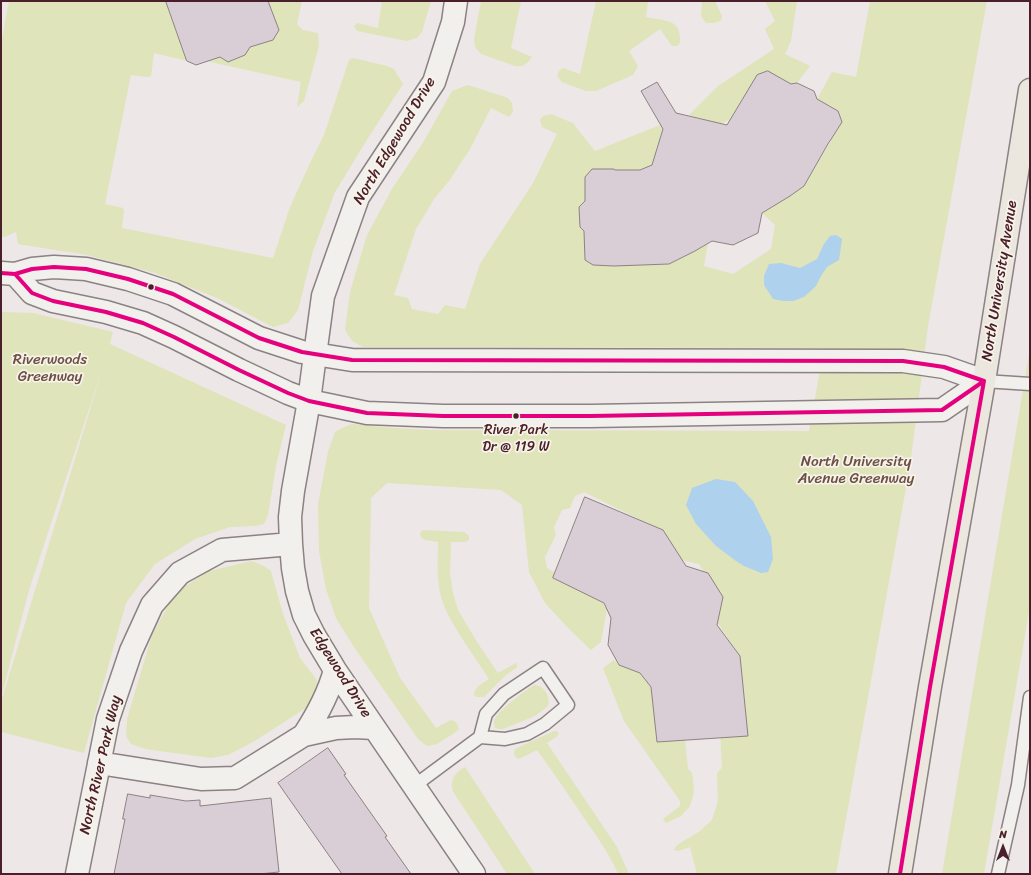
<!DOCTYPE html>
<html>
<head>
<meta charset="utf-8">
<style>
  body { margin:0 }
  #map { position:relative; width:1031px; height:875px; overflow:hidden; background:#ede7e7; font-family:Sriracha,sans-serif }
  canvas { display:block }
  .frame { position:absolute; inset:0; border:2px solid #4a1f2b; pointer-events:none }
  .north { position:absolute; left:983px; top:827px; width:40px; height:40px; -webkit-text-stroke:3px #f7f3e8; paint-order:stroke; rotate:0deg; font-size:11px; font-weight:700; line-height:16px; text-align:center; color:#4a1f2b }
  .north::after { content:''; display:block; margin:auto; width:14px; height:18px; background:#4a1f2b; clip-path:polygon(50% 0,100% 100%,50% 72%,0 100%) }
</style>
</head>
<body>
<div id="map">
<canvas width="1031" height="875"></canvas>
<div class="frame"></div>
<div class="north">N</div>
</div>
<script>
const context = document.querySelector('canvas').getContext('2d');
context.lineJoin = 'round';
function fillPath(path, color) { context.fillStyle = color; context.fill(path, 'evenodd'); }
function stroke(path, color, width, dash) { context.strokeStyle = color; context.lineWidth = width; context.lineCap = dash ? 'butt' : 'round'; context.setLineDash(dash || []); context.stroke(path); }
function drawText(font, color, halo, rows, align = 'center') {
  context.font = font + ' Sriracha,sans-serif'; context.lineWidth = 3.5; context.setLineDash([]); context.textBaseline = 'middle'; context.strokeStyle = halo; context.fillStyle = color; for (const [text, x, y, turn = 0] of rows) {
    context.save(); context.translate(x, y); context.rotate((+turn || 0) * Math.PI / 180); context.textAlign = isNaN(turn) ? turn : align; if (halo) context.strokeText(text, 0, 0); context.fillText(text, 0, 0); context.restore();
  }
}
const green = new Path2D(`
  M9,1H166L187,61L154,53L151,76L147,77L131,75L105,204L123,208L124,211L122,228L273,258L290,207L312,159L324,135L349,60L353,58L387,66L394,69L403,84L368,138L335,192L313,251L298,310L288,323L273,327L217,298L155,273L87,255L18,244L16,232L4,237L1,236V44Z
  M268,1H302L297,24L303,30L318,33L319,46L304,101L297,107L301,82L206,61L220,57L228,62L245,55L250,47L273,40L279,30Z
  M382,1H431L422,32L417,38L407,41L357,31L354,26L357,23L378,28Z
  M481,1H521L511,48L532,57L528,62L523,66H515L481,54L475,47L474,39Z
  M596,1H648L646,17C664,21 682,18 680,43L677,46H672L660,29L629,51L638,66L633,75L596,91H586L562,82L557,76L559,71L563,68L580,74Z
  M702,1H715L722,16L721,21L713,23H706L701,16Z
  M765,1H797L791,41L785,54L810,66L797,83L791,84L749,102L739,105L731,119L712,128L709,121L689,115L718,86L774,49L765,29L775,21Z
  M870,1H987L928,326L910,466L836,874H697L690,847L678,851L674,850L677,845L700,831L712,820L718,801L717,773L722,768L720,731L741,722L738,653L711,613L715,590L699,564L676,559L659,534L651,525L584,492L575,496L570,508L562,510L554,527L556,535L545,557L547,568L602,602L607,609L601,642L591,650L571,631L545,603L529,572L522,505L501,490L387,483L371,498L369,608L400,678L436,728L451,720L456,722L459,729L456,732L437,744L427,746L418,739L354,647L336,618L326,589L319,551L318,504L328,452L335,432L342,428L352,424L393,428L431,430L809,431L824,348L363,347L352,341L345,330L350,292L367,235L392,189L424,141L452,91L468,85L508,98L512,103L513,112L509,117L491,108L470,149L449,181L434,199L416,229L394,295L408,298L412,309L438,314L445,305L465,309L480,264L533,183L557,134L542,127L540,120L543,116L551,114L573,123L582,135L595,151L660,125L663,129L656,151L662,161L640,170L619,176L614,169H592L585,177V201L579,207L580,227L584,231L585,260L593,265L614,266L620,259L627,265L669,264L682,258L684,249L692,253L708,243L704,266L733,274L771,249L775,225L762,213L779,203L780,194L790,196L804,186L842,122L838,111L817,99L832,72L856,77Z
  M1,312L33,313L113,332L110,344L286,425L276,466L268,515L264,524L256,526L230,527L195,539L155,564L126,603L84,753L1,732V702L102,370L29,590L1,698Z
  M1030,348V606L984,874H942Z
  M423,530L464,532L469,536V540L465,542H451L450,574L453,593L458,610L477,642L498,673L516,663L517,664V667L505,676L484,697H476L474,695C474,687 483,683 489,679C474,655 451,626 442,600C436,582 438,560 438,542L425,540L421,537L420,533Z
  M252,561L264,566L271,571L283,614L300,658L317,680L316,691L313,699L306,708L253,742L228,755L211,758L145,749L131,744L126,736L127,719L152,635L175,593L209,571Z
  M614,660L619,665L640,673L651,687L657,742L685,740L688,769L692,773L693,778L694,792L690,806L681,816L666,823L663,819L680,806V801L624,721L603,668Z
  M534,685C544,685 551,697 548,706L535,716L503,729H499L495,728C494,725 494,724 494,721C496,712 526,690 534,685Z
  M554,731H557L559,734L556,737L547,743L617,847L629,874H618C610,855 598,838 586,821C570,797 554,773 537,750L519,759C514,757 513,754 515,749Z
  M465,767L535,874H507L454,793C453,791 451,786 452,783C452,776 459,770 465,767Z`);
const water = new Path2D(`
  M836,235L842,239L839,260L827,267L821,276L816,286L804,297L793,301H783L773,299L764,285V276L769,264L781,263L800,268L817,259L824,244L830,236Z
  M716,479L735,482L753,501L771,537L773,559L768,572L761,573L744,566L736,561L716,546L696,524L686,505L692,488Z`);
const building = new Path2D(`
  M166,1H268L279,30L273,40L250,47L245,55L228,62L220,57L196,65L187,61Z
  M768,71L791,84L797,83L814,91L817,99L838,111L842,122L830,141L829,142L804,186L790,196L762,213L758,233L733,245L712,241L695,251L669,264L614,266L593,265L585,260L584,231L580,227L579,207L585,201V177L592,169H614L615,170H640L652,165L663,129L641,91L657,82L676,113L727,125L757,75Z
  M585,497L663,530L686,566L708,573L723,597L717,625L740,656L748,736L657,742L651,687L640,673L619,665L608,645L611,618L604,603L553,578Z
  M328,748L346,774L344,775L387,836L385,837L411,874H342L278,783Z
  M128,794L150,798V795L186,801L200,800V806L271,798L279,872L259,874H114L125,819H123Z`);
const lane = new Path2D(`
  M984,381L1030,384
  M414,786L480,737L486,714L504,694L543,668L568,705L545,724L527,734L505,739L480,737
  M998,874L1018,785L1030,697`);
const street = new Path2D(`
  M456,1L453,22L434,82L358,197L323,296L315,355L309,401L293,491L290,517L291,544L293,568L297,591L304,615L314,635L335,670L474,874
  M304,735C317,715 329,693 335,670
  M99,763L201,779L235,778L304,735L336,728L355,727L374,728
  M77,874L108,719L131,651L152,605L180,573L222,550L291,544`);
const secondary = new Path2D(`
  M2,273L15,274L32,269L54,267L86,269L128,279L173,294L259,338L302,352L352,360L903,361L944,367L984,381
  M15,274L32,293L53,301L106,312L143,323L174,337L239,370L288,393L309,401L324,404L367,413L443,416H590L942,410L984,381`);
const highway = new Path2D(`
  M900,874L930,687L984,381L1030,90`);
const bus1 = new Path2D(`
  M1,273L15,274L32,293L53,301L106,312L143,323L174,337L239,370L288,393L309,401L367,413L443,416H590L942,410L984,381
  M1,273L15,274L32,269L54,267L86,269L128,279L173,294L259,338L302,352L352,360L903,361L944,367L984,381
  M900,874L930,687L984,381`);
const markers = [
  [151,287,3.5,"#4a1f2b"],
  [516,416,3.5,"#4a1f2b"]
];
const busNames = [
  ["River Park",516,430],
  ["Dr @ 119 W",516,447]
];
const streetNames = [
  ["North Edgewood Drive",395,141,-59],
  ["North University Avenue",1000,281,-81],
  ["Edgewood Drive",340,673,58],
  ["North River Park Way",101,765,-77]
];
const parkNames = [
  ["Riverwoods",50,360],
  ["Greenway",50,377],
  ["North University",856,462],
  ["Avenue Greenway",856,479]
];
fillPath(green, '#dfe4ba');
fillPath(water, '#aed1ee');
fillPath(building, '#d9ced5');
stroke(building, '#8c8183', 1);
stroke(lane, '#8c8183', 15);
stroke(street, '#8c8183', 25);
stroke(secondary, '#8c8183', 25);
stroke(highway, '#8c8183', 25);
stroke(lane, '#f1f0ec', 12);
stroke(street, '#f1f0ec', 22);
stroke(secondary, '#f1f0ec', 22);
stroke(highway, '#ebe6de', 22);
stroke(bus1, '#e5007d', 4);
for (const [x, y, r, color] of markers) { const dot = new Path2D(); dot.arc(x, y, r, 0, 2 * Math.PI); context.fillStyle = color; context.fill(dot); stroke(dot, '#f7f3e8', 1.5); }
drawText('14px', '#4a1f2b', '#f7f3e8', busNames);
drawText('15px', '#4a1f2b', '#f7f3e8', streetNames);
drawText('15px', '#6c5046', '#f7f3e8', parkNames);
</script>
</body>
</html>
